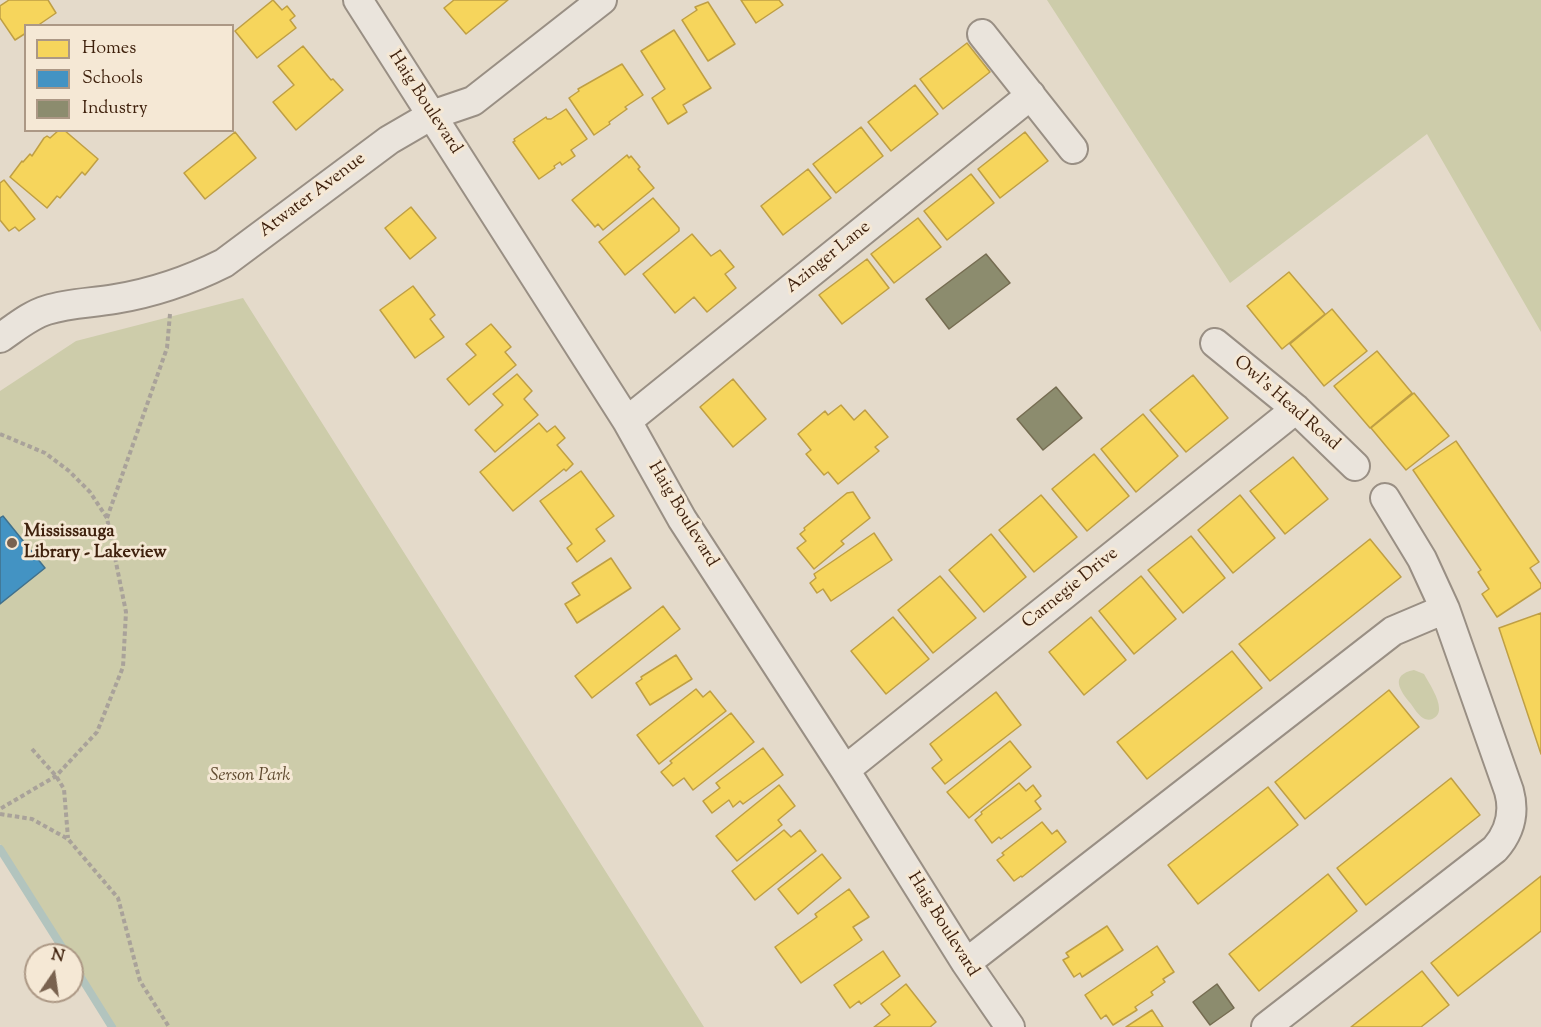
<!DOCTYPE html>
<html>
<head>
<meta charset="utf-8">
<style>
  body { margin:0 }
  #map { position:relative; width:1541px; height:1027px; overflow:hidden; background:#e4daca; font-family:"Sorts Mill Goudy",serif }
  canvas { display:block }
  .legend { position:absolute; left:24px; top:24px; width:210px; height:108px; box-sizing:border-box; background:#f5e8d5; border:2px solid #ac9885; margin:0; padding:8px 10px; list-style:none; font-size:18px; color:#3f210d }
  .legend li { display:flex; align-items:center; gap:12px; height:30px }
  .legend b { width:30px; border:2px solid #ac9885 }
  .north { position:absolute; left:24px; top:943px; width:60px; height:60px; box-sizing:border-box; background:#f5e8d5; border:2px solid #ac9885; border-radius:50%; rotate:13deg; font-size:16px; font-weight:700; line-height:24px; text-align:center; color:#3f210d }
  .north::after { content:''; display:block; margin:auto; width:21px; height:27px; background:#79624f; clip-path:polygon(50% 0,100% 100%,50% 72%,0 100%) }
</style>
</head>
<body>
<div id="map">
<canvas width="1541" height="1027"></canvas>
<ul class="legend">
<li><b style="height:16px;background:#f6d55c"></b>Homes</li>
<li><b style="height:16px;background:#4393c3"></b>Schools</li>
<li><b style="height:16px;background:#8c8c6e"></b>Industry</li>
</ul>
<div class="north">N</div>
</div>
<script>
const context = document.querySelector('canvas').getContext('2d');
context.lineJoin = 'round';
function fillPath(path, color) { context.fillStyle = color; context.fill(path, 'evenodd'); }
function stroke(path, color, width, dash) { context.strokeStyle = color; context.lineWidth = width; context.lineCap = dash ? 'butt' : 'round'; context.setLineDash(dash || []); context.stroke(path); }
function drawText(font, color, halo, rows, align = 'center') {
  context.font = font + ' "Sorts Mill Goudy",serif'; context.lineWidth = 6; context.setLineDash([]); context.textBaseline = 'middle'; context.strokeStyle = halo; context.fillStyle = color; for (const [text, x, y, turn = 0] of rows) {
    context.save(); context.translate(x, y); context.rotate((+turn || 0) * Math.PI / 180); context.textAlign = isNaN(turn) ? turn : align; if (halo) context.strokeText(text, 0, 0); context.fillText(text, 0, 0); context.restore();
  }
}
const green = new Path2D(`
  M1047,0H1541V332L1427,134L1230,283Z
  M243,298L704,1027H109L72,964V955H66L0,844V391L76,341Z
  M1414,670L1424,674C1429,683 1439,698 1439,708C1440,716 1431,723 1423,718C1418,715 1414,708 1411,704C1400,691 1389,675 1414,670Z`);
const homes = new Path2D(`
  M9,0H48L56,13L37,26H26V33L15,40L0,18V6Z
  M273,0L282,10L287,6L295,16L290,20L296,28L257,58L235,31Z
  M454,0H508L466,34L444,8Z
  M741,0H779L783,5L756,23Z
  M708,2L735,44L708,61L682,20L697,10L695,7Z
  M674,30L711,88L683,105L687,112L668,124L652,98L665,89L641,51Z
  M967,43L990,72L943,109L920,79Z
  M303,46L331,80L333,79L343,90L296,130L273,102L294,85L278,66Z
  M622,64L643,95L625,107L627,109L609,122L610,124L594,135L569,98L579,91L578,89Z
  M915,85L938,114L891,151L868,122Z
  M566,109L587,139L571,150L575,156L562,165L560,162L554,166L555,168L539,179L513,142L515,141L514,139L546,117L547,119H551Z
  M861,127L883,156L836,193L813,164Z
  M59,130H64L98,159L85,175L82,172L60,198L57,196L47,208L10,177L22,161L23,162L30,154L32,156L44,138L47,136L50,138Z
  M235,132L256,158L205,199L184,173Z
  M1025,132L1048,161L1000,198L978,169Z
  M627,155L629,158L631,156L640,167L638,169L654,188L603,230L598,224L595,227L572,200Z
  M808,169L831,198L783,235L761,206Z
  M971,174L994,203L947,240L924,211Z
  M4,180L35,219L19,231L15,227L9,231L0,220V183Z
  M653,198L679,228V231L625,275L599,242Z
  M411,207L436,238L410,259L385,228Z
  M918,218L941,247L894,283L871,254Z
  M692,234L711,256L720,250L734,267L725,274L736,288L707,312L694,297L675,313L643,274Z
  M867,259L889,288L842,324L819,295Z
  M1289,272L1325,314L1282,349L1247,306Z
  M413,286L435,315L430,319L444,337L415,358L380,310Z
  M1332,309L1367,351L1324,386L1290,344Z
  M491,324L511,347L505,352L516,365L469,405L447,379L476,355L466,344Z
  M1377,351L1412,393L1370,428L1334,386Z
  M517,374L532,391L524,399L538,415L495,452L475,430L503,405L493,394Z
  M1193,375L1228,418L1186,452L1150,410Z
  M733,379L766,419L733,447L700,407Z
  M1414,393L1449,436L1406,470L1371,428Z
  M841,405L854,420L865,410L888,437L875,447L879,451L838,484L828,472L824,475L806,454L811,450L798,434L825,411L828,415Z
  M1143,414L1178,456L1136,492L1101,449Z
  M539,423L547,432L555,426L565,438L557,445L573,464L566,471L564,469L513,511L480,472Z
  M1456,441L1539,562L1530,568L1541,584V588L1497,617L1482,594L1489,589L1478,572L1481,570L1413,470Z
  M1094,454L1129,496L1087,531L1052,489Z
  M1293,457L1328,499L1285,534L1250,491Z
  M581,471L614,516L596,529L605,541L577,562L567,548L572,544L540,501Z
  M853,492L870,518L841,541L844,544L814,569L797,548L806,541L800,534L805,530L804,528L847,493Z
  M1041,495L1077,537L1034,572L999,530Z
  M1240,495L1275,538L1233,573L1198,530Z
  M874,533L892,560L831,601L823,589L817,593L810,583L816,578L814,574Z
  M991,534L1026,577L984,612L949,570Z
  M1191,536L1225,578L1183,613L1148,570Z
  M1370,539L1401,577L1270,681L1239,644Z
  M611,558L631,588L577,623L565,604L580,595L572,583Z
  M940,576L976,618L933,653L898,610Z
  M1141,576L1176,619L1134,654L1099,611Z
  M663,606L680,629L592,698L575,676Z
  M1541,613V754L1499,628Z
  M893,617L929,659L886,694L851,651Z
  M1091,617L1126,660L1084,695L1049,652Z
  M1232,651L1262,688L1147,779L1117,742Z
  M676,655L692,679L650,705L636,683L642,679L641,677Z
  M696,689L703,697L710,691L726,711L659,764L637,735Z
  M1389,690L1419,727L1305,819L1275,782Z
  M996,692L1021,725L945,784L932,768L942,760L930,744Z
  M731,713L754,742L693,790L684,778L673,786L661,772L672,763L670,761Z
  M1010,741L1031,767L969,818L947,792Z
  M763,748L783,775L743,804L740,801L733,807L729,800L712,813L703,801L720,788L716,783Z
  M1451,778L1480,815L1366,905L1337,868Z
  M1019,783L1026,791L1033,785L1041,796L1035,801L1041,809L1001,839L999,837L992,843L975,820L982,814L981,812Z
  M779,785L795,806L778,820L782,825L737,861L716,836Z
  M1268,787L1298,825L1198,904L1168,865Z
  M1042,822L1052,834L1057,830L1066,842L1022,877L1021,876L1014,881L997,860L1004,855L1002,853Z
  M784,830L791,837L800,830L816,851L755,900L732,871Z
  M822,854L841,878L798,914L778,889Z
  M1328,874L1357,911L1259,991L1229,954Z
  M1541,876V931L1458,996L1431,963Z
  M849,889L869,917L853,927L862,940L801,983L775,947L817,917L815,914Z
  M1107,926L1123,950L1082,977L1080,973L1074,977L1063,960L1069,957L1066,953Z
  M1157,946L1174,972L1163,979L1165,982L1151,992L1153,995L1135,1007L1137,1010L1113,1025L1106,1015L1101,1019L1085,995Z
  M883,951L900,976L861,1004L859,1001L850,1008L834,985Z
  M1422,971L1449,1005L1421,1027H1351Z
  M906,984L936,1022L930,1027H874L890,1015L881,1004Z
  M1152,1010L1163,1027H1126Z`);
const schools = new Path2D(`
  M3,516L45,568L0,604V518Z`);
const industry = new Path2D(`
  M986,254L1010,283L949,329L926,299Z
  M1056,387L1082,418L1043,450L1017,419Z
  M1217,984L1234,1008L1210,1025L1193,1002Z`);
const stream = new Path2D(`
  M0,849L67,955
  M72,963L112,1027`);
const path = new Path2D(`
  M0,434L45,453L69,471L90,492L107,518L126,612L123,667L97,732L56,776L0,809
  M107,518L167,348L170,314
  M32,749L56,776L64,789L68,838
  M0,814L32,819L68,839L118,898L140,981L169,1027`);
const minor = new Path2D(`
  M358,0L627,421L682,519L845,770L966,963L1010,1027
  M982,34L1073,149
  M0,338C15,328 30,315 47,310C69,303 92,303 115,299C152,293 190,280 224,263L389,140L432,115L473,101L602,0
  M1215,343L1296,409L1355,466
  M627,421L1031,95
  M845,770L1296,409
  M966,963L1393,631L1445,609
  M1266,1027L1495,849C1510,832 1515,813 1509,791L1445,609L1422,559L1385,498`);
const markers = [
  [12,543,6,"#79624f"]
];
const streetNames = [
  ["Haig Boulevard",424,103,57],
  ["Atwater Avenue",313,196,-37],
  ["Azinger Lane",829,258,-39],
  ["Owl's Head Road",1286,404,41],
  ["Haig Boulevard",682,515,59],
  ["Carnegie Drive",1071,589,-39],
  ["Haig Boulevard",942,925,58]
];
const poiNames = [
  ["Mississauga",24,533],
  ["Library - Lakeview",24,554]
];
const parkNames = [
  ["Serson Park",250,777]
];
fillPath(green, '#cdccaa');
fillPath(homes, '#f6d55c');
stroke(homes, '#bf9f44', 1.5);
fillPath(schools, '#4393c3');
stroke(schools, '#42718c', 1.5);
fillPath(industry, '#8c8c6e');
stroke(industry, '#756c51', 1.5);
stroke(stream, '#b2c4be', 8);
stroke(minor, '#998f84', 32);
stroke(path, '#a9a29a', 4, [4.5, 3]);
stroke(minor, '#eae4dc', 28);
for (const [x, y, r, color] of markers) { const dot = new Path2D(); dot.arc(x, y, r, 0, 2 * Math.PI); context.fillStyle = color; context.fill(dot); stroke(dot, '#f5e8d5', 2); }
drawText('18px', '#3f210d', '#f5e8d5', streetNames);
drawText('bold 18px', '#3f210d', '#f5e8d5', poiNames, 'left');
drawText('italic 18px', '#5e492e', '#f5e8d5', parkNames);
</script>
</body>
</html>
